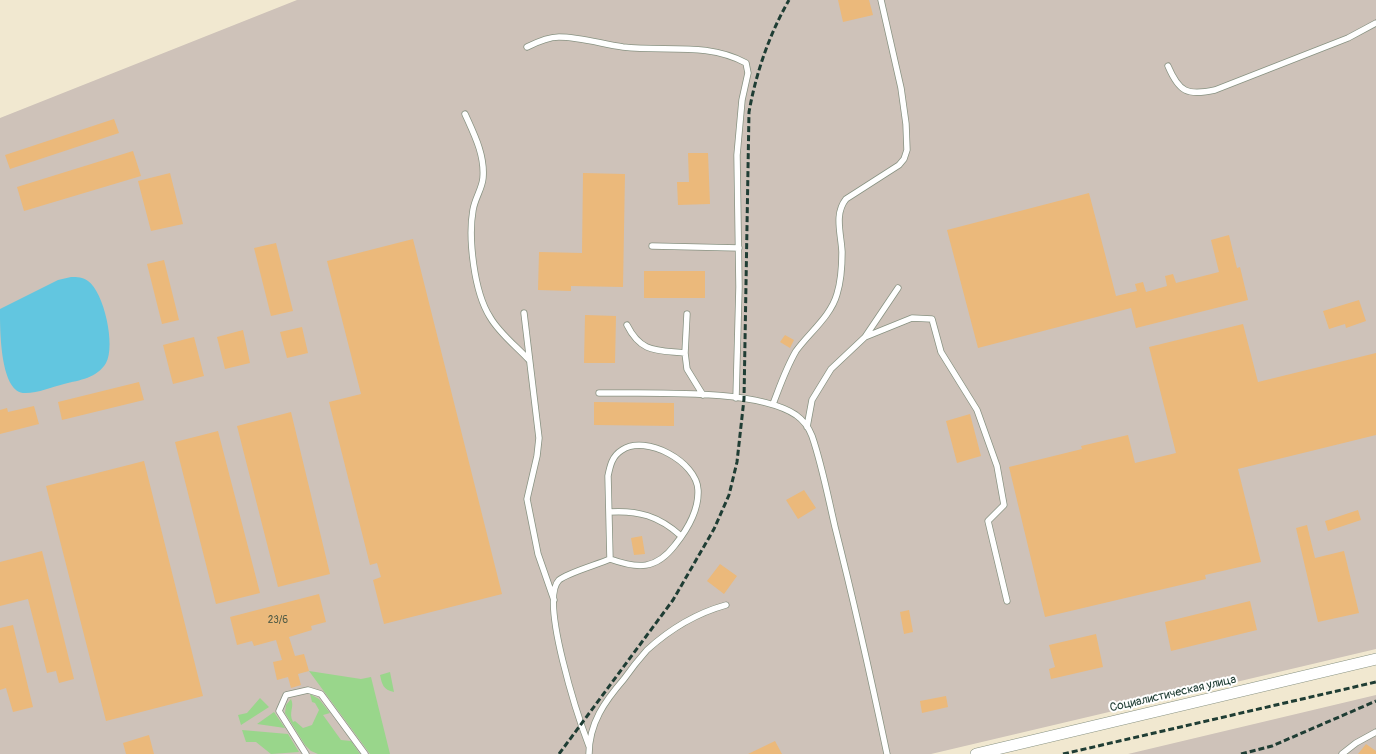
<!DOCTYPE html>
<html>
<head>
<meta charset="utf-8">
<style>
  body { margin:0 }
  canvas { display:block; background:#f1e8d0 }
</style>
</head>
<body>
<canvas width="1376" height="754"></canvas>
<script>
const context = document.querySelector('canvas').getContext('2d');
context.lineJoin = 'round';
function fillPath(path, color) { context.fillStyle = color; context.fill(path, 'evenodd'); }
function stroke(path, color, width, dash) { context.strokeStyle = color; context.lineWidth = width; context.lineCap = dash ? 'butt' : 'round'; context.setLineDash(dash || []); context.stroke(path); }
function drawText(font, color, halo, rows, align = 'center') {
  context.font = font + ' Pangolin,sans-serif'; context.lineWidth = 4; context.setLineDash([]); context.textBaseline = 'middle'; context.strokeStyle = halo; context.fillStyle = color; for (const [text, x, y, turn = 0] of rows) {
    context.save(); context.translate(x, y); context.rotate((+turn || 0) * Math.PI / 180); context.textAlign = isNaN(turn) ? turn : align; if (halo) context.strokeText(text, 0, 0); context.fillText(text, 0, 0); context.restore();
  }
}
const industrial = new Path2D(`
  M297,0H1376V649L931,754H0V118Z
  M1376,695V754H1128Z`);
const green = new Path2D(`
  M309,671L361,679L371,677L390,754H370Z
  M390,672L394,692C383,690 382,684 380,675Z
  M310,694L319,699L330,713L323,715L341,740L351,741L360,754H318L311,751L305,745L285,713L286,705L291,699C295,707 288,712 293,722L295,721L303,728L312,725L319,710L315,703L312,702Z
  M260,698L269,707L241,725L238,715L247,713Z
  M274,712L285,728L257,724Z
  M242,730L288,734L299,752L271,754L256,742H246Z`);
const water = new Path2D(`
  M71,277C77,277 83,277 88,281C104,292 116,346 106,363C97,378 80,380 64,384C52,387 36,394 23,393C0,390 0,329 0,309L58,280Z`);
const building = new Path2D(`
  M838,0H869L873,15L843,22Z
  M114,119L119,133L10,169L5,155Z
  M133,151L141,176L24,211L17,187Z
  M688,153H708L710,204L678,205L677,182H689Z
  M170,173L183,224L151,231L138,181Z
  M583,173L625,174L623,287L571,286V291L538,290L539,252L582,253Z
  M1089,193L1116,296L1137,291L1135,284L1143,282L1146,292L1167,286L1165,276L1173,274L1176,283L1219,272L1211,240L1229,235L1237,268L1240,267L1248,300L1136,328L1131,308L978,348L947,230Z
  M413,239L502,594L384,624L373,580L381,577L377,563L370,565L329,402L361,394L327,261Z
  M276,243L293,311L271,316L254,248Z
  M164,260L179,320L162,324L147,264Z
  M644,271H705V298H644Z
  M1359,300L1366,321L1346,328L1345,324L1329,329L1323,311Z
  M585,315L616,316L615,363H584Z
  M1243,324L1258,382L1376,353V435L1238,469L1261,562L1205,575L1206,579L1045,617L1009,467L1082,449L1081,446L1128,435L1135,463L1176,453L1149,347Z
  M302,327L308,353L287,358L280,332Z
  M243,330L250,363L225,369L217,337Z
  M785,335L794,340L790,348L780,342Z
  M194,337L204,376L173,384L163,345Z
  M139,382L144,400L62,420L58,402Z
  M594,402L674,403V426L594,425Z
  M34,406L39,424L0,434V410L7,408L8,412Z
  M291,412L330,574L278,587L237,426Z
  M970,414L981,456L957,463L946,421Z
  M218,431L260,593L216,604L175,442Z
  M144,461L203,696L106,721L46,486Z
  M804,490L816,508L798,519L786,500Z
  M1358,510L1361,520L1328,531L1325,521Z
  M1307,525L1315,558L1344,551L1359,613L1318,622L1296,528Z
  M642,536L645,554L634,555L631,538Z
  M42,551L74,679L59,683L56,671L47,673L28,599L0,606V562Z
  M720,564L737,576L724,594L707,581Z
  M319,594L326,622L311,626L312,630L289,637L295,656L304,654L309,671L298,674L301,685L291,688L288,677L277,680L273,662L282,660L276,640L254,646L252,641L237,645L230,617Z
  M1250,601L1257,630L1171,651L1165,622Z
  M909,610L913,632L904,634L900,612Z
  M13,625L33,707L13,712L6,688L0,690V628Z
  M1096,634L1103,667L1051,679L1049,669L1055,667L1049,645Z
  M946,696L948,707L922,713L920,701Z
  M149,735L154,754H126L123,743Z
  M775,741L782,754H748Z
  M1366,744L1376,751V754H1358Z`);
const lane = new Path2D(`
  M527,47C537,42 548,37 559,37C580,37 602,44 623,47C665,52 707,42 746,63L748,73L742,100L737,155L739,287L736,398
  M1168,66C1179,92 1187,96 1215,90L1348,38L1376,23
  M465,114C474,134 485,155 483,178C482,189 475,198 473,210C468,238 474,292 490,317C499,333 516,346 529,360
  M652,246L739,248
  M524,313L539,438L537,456L527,499L538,554L554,600
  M687,314L685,353L687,369L703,395
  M627,325C641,353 656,350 685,353
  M865,337L912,318L932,319L941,352L977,410L997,466L1004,505L988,521L1007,601
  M599,393C649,394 755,388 796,415C803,420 809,428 812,436C822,465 828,497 835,527C854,602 871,678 887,754
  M773,404C780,386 786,368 796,351C809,333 831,316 837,294C841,281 842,265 842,252C841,233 834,214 846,199L899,165L904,159L907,150L906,124L901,88L881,0
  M807,427L812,400L831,369L865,337L898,288
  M609,512C638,510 659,516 681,536
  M589,746C579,720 539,600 559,580C567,573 599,564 610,559L608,476C610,466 612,456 622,450C646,434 697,462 698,490C699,510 687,530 675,545C656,570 638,569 610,559
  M306,754L279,711L286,695L308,690L321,694L365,754
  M589,754C589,723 605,701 624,679C631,669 639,659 647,650C669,630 697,613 726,605
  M1342,754L1356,743L1376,732`);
const street = new Path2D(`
  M976,754L1376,659`);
const rail = new Path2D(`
  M559,754L673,600L714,529L729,495L737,462L744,399L749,112C756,73 769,35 789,0
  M1063,754L1376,682
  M1241,754L1272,746L1376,701`);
const numberNames = [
  ["23/6",278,620]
];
const streetNames = [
  ["Социалистическая улица",1173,694,-13]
];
fillPath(industrial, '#cec2b9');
fillPath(green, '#99d68b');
fillPath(water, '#62c6e0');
fillPath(building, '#ebb97b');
stroke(lane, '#889282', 7);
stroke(street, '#889282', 12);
stroke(lane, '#fff', 5.5);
stroke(street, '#fff', 11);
stroke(rail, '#1f3d34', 3, [6, 3]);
drawText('10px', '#525c46', null, numberNames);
drawText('12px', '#1f3d34', '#fff', streetNames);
</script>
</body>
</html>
